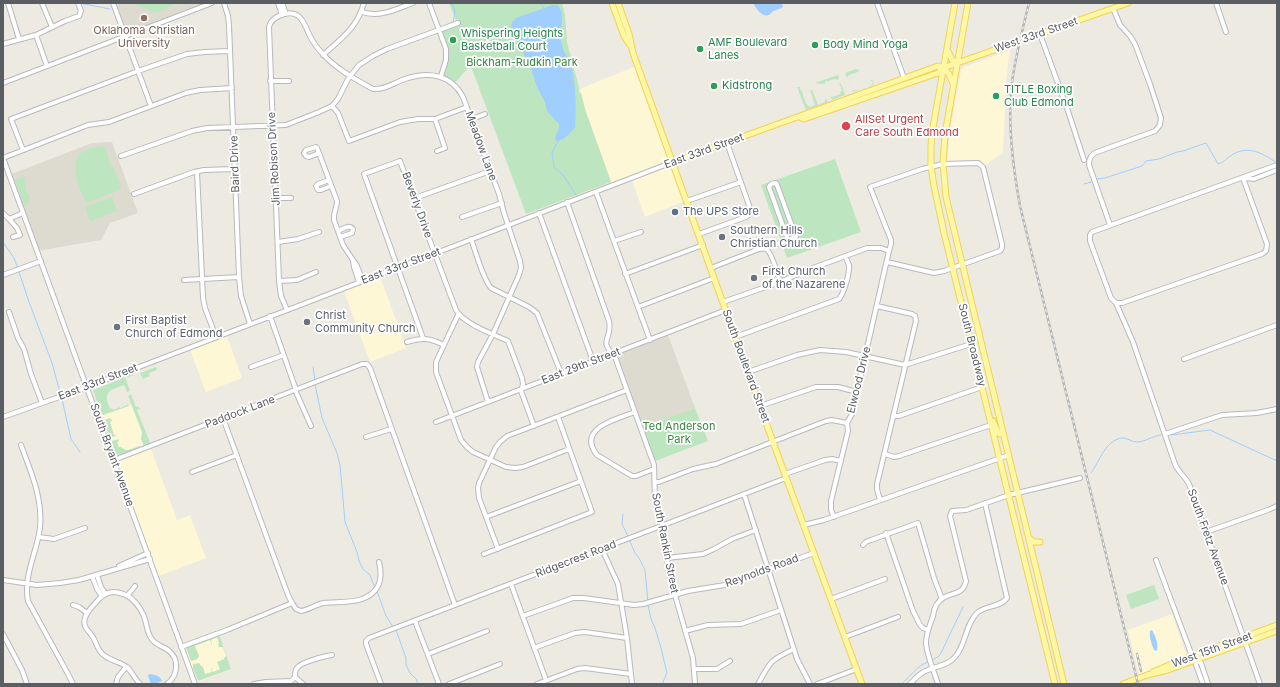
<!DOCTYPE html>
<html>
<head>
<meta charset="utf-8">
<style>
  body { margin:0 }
  #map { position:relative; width:1280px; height:687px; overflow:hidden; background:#edebe1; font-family:Inter,sans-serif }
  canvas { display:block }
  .frame { position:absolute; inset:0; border:4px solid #5a5d62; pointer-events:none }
</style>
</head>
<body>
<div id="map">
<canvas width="1280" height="687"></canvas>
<div class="frame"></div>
</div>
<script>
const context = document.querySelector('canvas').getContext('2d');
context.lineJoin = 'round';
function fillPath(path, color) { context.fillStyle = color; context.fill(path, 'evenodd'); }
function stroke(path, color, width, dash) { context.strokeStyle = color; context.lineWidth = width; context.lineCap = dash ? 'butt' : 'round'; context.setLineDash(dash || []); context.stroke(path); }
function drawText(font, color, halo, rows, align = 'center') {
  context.font = font + ' Inter,sans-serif'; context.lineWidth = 3.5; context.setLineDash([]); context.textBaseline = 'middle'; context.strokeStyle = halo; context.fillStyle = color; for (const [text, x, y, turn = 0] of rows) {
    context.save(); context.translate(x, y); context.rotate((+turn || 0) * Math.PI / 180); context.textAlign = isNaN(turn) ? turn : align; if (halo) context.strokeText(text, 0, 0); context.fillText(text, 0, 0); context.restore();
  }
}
const commercial = new Path2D(`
  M1010,50L1006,80L1003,153L985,165L980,160L947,161L951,127L961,70L964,67Z
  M636,66L669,160L612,184L585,109L580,89Z
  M671,164L685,201L645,217L632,180Z
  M379,274L406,348L370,362L343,288Z
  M226,333L242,378L206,392L189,347Z
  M134,403L177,520L190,515L206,558L156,577L97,416Z
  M1172,614L1187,657L1139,675L1128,630Z
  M218,633L231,669L195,683L181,647Z`);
const education = new Path2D(`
  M116,3H206L126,34Z
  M112,142L138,213L110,223L101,240L37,251L9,175L92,143Z
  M668,335L695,408L643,427L616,354Z`);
const green = new Path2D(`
  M133,3H171L172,6L155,13Z
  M449,3H543L544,4L548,3H562L565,15L567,42L579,87V93H581L585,109L611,182L526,214L472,69L468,68L454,84L441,76L446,52L440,32L458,26Z
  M856,69L859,70L858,72L849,75L847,77L852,90C859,91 869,88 873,84L872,81H870L872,79L874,84L872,86L853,92L845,73Z
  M838,75L839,78L838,80L834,79L826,82L825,80V84L815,83Z
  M839,83L841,84L845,95L832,100L830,96L832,97L841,94L840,92L842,91L840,84H838Z
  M797,87H800V89C805,93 802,102 810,107L815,105L810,90H812L818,105L825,102V99L827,100L828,102L806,110Z
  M103,146L105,148L111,167L113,166L121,187L119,190L86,203C80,189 66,162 84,151C89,148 97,147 103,146Z
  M835,159L861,232L787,258L761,185Z
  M24,176L27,194H29V203L26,206L23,203L15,180Z
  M112,197L117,211L90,221L85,207Z
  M156,367L157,370L149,373L150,376L143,379L140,373Z
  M131,373H133L134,375L124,378L126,379L130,391L127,392L124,385C108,391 103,391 110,409L112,408L113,410L118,408V406L120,408L127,405V403L129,406L103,415L100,411L93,390L121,379L118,378Z
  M131,394L136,407L138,406L140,409L137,410L151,445L144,446L141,439L142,432L128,396Z
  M695,408L708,441L655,461L643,427Z
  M110,418L112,421L110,422L114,435H117L111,438L108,434L104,420Z
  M119,439V441L117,442L119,447H121L125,450H128L140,446L141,448L132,452L116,455L112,445V441Z
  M1154,585L1159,599L1131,609L1126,595Z
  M219,634L231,669L198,681L193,668V664L199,663L202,667H203L205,674L212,672L210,666L213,672L220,669L217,662L222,660V658L223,660L224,659V658L226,656L223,647H219L218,644L219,643L217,637L211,640L212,646L210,640L195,646L199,656L197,659L191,661L186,648L187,647Z`);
const water = new Path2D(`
  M753,3H778L783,5L782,8L773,11C765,22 757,10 753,3Z
  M553,5H557C567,13 559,30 561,41C562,50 569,60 572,69C576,86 576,111 575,128C567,134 568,139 556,141C554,135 560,130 559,124L547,111L545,102L537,87L530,66L516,39L511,27L512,22L516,18Z
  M1152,630C1155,636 1159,643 1157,650L1155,651C1152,647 1149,636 1150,631Z
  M149,674C155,675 160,675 162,681L157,683L151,684L148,676Z`);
const stream = new Path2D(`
  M79,3L110,9
  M452,3L455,12L453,22
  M541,3L544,9
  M559,140L552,152L554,167L563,175L576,195
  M1097,179L1105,178L1142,166L1146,161L1159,159L1177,152L1183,151L1206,143L1218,164C1224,162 1225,160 1229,157C1246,144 1261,152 1277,163
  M1084,184L1091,182
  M3,242L14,258L18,269
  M19,272L29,302L52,363L61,396
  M313,367L315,380
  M315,384L322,418L337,453L340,465L345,522L357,552L359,561L363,569L370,575L375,588
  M62,399L71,439L80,452
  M1171,435L1210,430L1277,461
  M1091,473C1100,461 1106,438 1124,438C1129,439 1132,442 1137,442C1145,442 1152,436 1161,435
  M623,514L622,524L628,536
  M629,539L635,553L639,558L645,570L648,602
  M377,591L386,616L393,627
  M648,605L651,619L655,628L661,648L667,673L663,682V684
  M396,630L406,658V665L410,673L416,679L418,684
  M931,661L939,656L941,653L963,607
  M902,684C909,677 918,665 928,662`);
const minor = new Path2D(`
  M8,3L19,39
  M42,3L52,27
  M113,3L151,106
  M224,3L228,16L229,25L239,277L241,296L250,324
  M278,3L282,15
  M282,3L286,14
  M429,3L446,49V60L441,76
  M877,3L904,78
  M1216,3L1226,32
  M362,12C380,18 396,9 413,3
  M1040,34L1068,111L1084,160
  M36,35L47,66
  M3,44L36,35L65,21L79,16L81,11L78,3
  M323,55C342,38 357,28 364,3
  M270,81H289
  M3,83L212,3
  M332,106L338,113L349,141L400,122L418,119H435L467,107
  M435,119L445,148L437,151
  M472,119L485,114
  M23,150L11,119L138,71L187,54L205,52L229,51
  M319,153L317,148L316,147L306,150L304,153L306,156L309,157L319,153L337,201C337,208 333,213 334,220L343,245L357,266L363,281
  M121,156L192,131L207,128L286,125L319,112L332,106L338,99L348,79L359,65L373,56L387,49L458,23
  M3,158L195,684
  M3,158L88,125L109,122L186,93L200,90L232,88
  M197,172L203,298L205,308L216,337
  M1246,178L1254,179L1277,170
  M329,180L318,184L316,186L318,190H321L331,186
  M596,192L650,340
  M134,194L194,172L204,170L235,169
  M276,198H291
  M415,198L490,171
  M687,201L741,182
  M567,202L609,321C613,340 597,339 615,357L654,465L655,502L663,525L669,574L693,658L695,684
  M3,213L9,219L23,213
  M539,213L593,361
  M462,217L502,203
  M9,219L17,228L20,235L13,237
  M1110,225L1089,165C1089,158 1091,154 1097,152L1155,131L1160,125L1161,118L1150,84L1135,44L1130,36L1120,25L1113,8
  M338,231C343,229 349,224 353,229L352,233L340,237
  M699,234L746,217L751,213L750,208L727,143
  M471,239C476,252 482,277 491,288L529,307L537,313L561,373
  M614,241L641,232
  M278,242L298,239L319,232
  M777,244L796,237L777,185L776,183C772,183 770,184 769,187L788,240
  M353,261L354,267L359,282
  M711,268L759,249C761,249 764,248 766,249C771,251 778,275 780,282
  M625,274L703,245
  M3,275L41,261
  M184,280L239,277
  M279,281L297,280L316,272
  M723,302L780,282L805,271L867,248H881L889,251
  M1116,303L1133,342L1175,464C1178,472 1185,476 1189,484L1260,684
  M1116,303L1111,298L1090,241V235L1092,232L1277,165
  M1116,303H1122L1262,254L1266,251L1267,244L1243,178
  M877,306L912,314L915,316L916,321L877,484V489L880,500
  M638,307L714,278
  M287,310L281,296L279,281L269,27C271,17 287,10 297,15C304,19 306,29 310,36C313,42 317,48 322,53C336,69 355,79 373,89C384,90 394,83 405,79C428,71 451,74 463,97L499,194L504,213L520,261L521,268L519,275L493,334L478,362L477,367L488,402
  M9,312L18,338L24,349L31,374L42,403
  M458,315L436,362V372L461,440L467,447L473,452L506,467L515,468L523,467L569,449
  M270,316L295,387L296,392L311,426
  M735,337L839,299C844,293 850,273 849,265C848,262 846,259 845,256
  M423,338L364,174L400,161L456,310C464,324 493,334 508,341L522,378L523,384L521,391L534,426
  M407,342C423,337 429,338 444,345
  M1184,359L1277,325
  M251,367L284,355
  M748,372L797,355L820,350L846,352L905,365L971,344
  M760,406L816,387H838L857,392
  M635,412C617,419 576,428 597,455L632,476H636L654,469
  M893,416H899L982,387
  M3,417L87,387L673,162
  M223,418L288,595L292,603
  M436,422L726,310
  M847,423L852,414L889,251L891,244V240L870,187L922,169L943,164L978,163L983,167L1002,244V248L1000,251L944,271L934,273L887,262
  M1165,434L1222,415L1257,413L1277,409
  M366,437L391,429
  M21,445C31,472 43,499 40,528C37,552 23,576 28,601L68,674L73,684
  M885,454L894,457L899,456L991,425
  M114,460L362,364H367L370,368L455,605
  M192,472L237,455
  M785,474L825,460L832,459L841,461
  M655,482H659L693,469L716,464L826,421L832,420L847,423
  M744,494L797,659L810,684
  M486,517L581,481
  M834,517L831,510V501L848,431L847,423
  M804,525L824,520L1009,455
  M1206,532L1268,510L1277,506
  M886,533L913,611L920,625L923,628L928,630
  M39,537L54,539L85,528
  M863,545L866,542L871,540L918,523L934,578L942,599
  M498,549L479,498L478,488L479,483L496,447L500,442L507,436L627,390
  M602,549L618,584L627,638L632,684
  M484,554L592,512L558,417
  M667,558L703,554L714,549L732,539L756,530
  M1156,560L1192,656
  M119,566L148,553
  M97,575L101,587L105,593
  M92,576L97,589L102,596
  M3,580L37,585L60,583L79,580L150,559
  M511,584L546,680
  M127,596L135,586
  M831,599L885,579
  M73,605L79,607L87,613
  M523,616L573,598H584L634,605L643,604L688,591L725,585L814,553
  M415,621L439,684
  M685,631L708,625L741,624L781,610
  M3,634L22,670L27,684
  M845,637L898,617
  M181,647L227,630L292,603L296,609L301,611C309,610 316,604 324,603C342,601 368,605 378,586C382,578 381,570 379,562
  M534,648L575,633L585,632L627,638
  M428,654L487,631
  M1196,660L1201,663L1208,684
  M1196,660V665L1203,684
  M694,669H717L730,661
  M295,677L303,684
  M116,684L118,677L126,667
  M140,684C135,679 132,672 127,667C120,662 112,661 105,656C98,652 97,645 94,639C92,634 87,631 85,626C81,616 94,605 100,598C108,590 118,591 128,596C137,602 144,613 146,623C147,628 148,634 151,638C155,645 162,646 168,650C180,659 178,676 167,684
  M254,684L266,682L291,681L295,677C295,674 295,670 297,668C301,662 325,656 332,655
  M381,684L366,644V641L369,638L786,478
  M449,684L500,664
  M537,684L577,669L585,668L631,674
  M758,684C770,662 770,660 794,649
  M817,684L857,669
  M910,684C914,680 917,676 922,673C932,666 947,667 955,657C966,645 965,625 977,613C985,605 1000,608 1007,598L985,503
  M938,684C935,674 926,653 926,643C926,633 930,625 933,616C934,609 936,602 943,598C953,592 963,595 966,581L950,516L952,511L966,510L1009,495L1080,478`);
const major = new Path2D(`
  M612,3L624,36L629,44
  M618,3L629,34L633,53L773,442L862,684
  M955,3L932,133L931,145V166L934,186L944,233L1055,684
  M968,3L945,134L943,164L946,197L1064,684
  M947,49L952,60L957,63
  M800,117L804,119L938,73L943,68L1128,3
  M673,162L938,66C948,69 950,76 953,84
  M993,421L998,433L1000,434L1003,433
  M1029,538L1034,542H1040
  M1153,672L1181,660L1277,625
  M1123,684L1147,675L1168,670L1277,631`);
const rail = new Path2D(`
  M1029,3C1022,32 1014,61 1011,90C1008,129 1013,168 1020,206L1138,684
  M1137,654L1141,671`);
const markers = [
  [144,18,4,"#8d6e63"],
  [453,40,4,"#2e9e5b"],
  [815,45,4,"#2e9e5b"],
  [700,49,4,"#2e9e5b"],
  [714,86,4,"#2e9e5b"],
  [996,96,4,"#2e9e5b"],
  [846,126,5,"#e0444e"],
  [675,212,4,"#5c6f8a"],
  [722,237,4,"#6b7280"],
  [754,278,4,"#6b7280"],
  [307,322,4,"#6b7280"],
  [117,327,4,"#6b7280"]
];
const educationNames = [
  ["Oklahoma Christian",144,31],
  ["University",144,44]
];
const leisureNames = [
  ["Whispering Heights",461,34],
  ["Basketball Court",461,47],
  ["AMF Boulevard",708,43],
  ["Lanes",708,56],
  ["Body Mind Yoga",823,45],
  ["Kidstrong",722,86],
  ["TITLE Boxing",1004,90],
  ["Club Edmond",1004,103]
];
const streetNames = [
  ["West 33rd Street",1036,35,-19],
  ["Meadow Lane",481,146,70],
  ["East 33rd Street",704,151,-20],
  ["Jim Robison Drive",274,159,-93],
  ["Baird Drive",235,164,-92],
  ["Beverly Drive",417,205,70],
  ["East 33rd Street",401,266,-21],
  ["South Broadway",972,345,76],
  ["East 29th Street",581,366,-21],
  ["South Boulevard Street",746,366,70],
  ["Elwood Drive",859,380,-76],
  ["East 33rd Street",98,382,-21],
  ["Paddock Lane",240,412,-21],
  ["South Bryant Avenue",112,455,70],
  ["South Fretz Avenue",1208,537,70],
  ["South Rankin Street",665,543,79],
  ["Ridgecrest Road",576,559,-21],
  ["Reynolds Road",762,571,-20],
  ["West 15th Street",1212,650,-20]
];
const parkNames = [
  ["Bickham-Rudkin Park",522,63],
  ["Ted Anderson",679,427],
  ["Park",679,440]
];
const healthNames = [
  ["AllSet Urgent",855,120],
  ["Care South Edmond",855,133]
];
const serviceNames = [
  ["The UPS Store",683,212]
];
const worshipNames = [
  ["Southern Hills",730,231],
  ["Christian Church",730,244],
  ["First Church",762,272],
  ["of the Nazarene",762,285],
  ["Christ",315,316],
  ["Community Church",315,329],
  ["First Baptist",125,321],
  ["Church of Edmond",125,334]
];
fillPath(commercial, '#fef7d5');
fillPath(education, '#dddacf');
fillPath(green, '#bde5c0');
fillPath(water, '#9fceff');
stroke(stream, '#9fceff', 1);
stroke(minor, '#b7b9be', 6);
stroke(major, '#f1d256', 7);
stroke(minor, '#fff', 4);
stroke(major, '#fff7a4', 5);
stroke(rail, '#b4b5b5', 2.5);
stroke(rail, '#fff', 1, [3]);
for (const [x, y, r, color] of markers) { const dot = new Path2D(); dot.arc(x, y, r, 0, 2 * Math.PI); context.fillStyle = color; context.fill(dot); stroke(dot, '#fff', 1.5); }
drawText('11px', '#785e54', '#fff', educationNames);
drawText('11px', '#27864d', '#fff', leisureNames, 'left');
drawText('11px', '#5a5d62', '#fff', streetNames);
drawText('11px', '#35863f', '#fff', parkNames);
drawText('11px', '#be3a42', '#fff', healthNames, 'left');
drawText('11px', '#4e5e75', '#fff', serviceNames, 'left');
drawText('11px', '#5b616d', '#fff', worshipNames, 'left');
</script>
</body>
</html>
